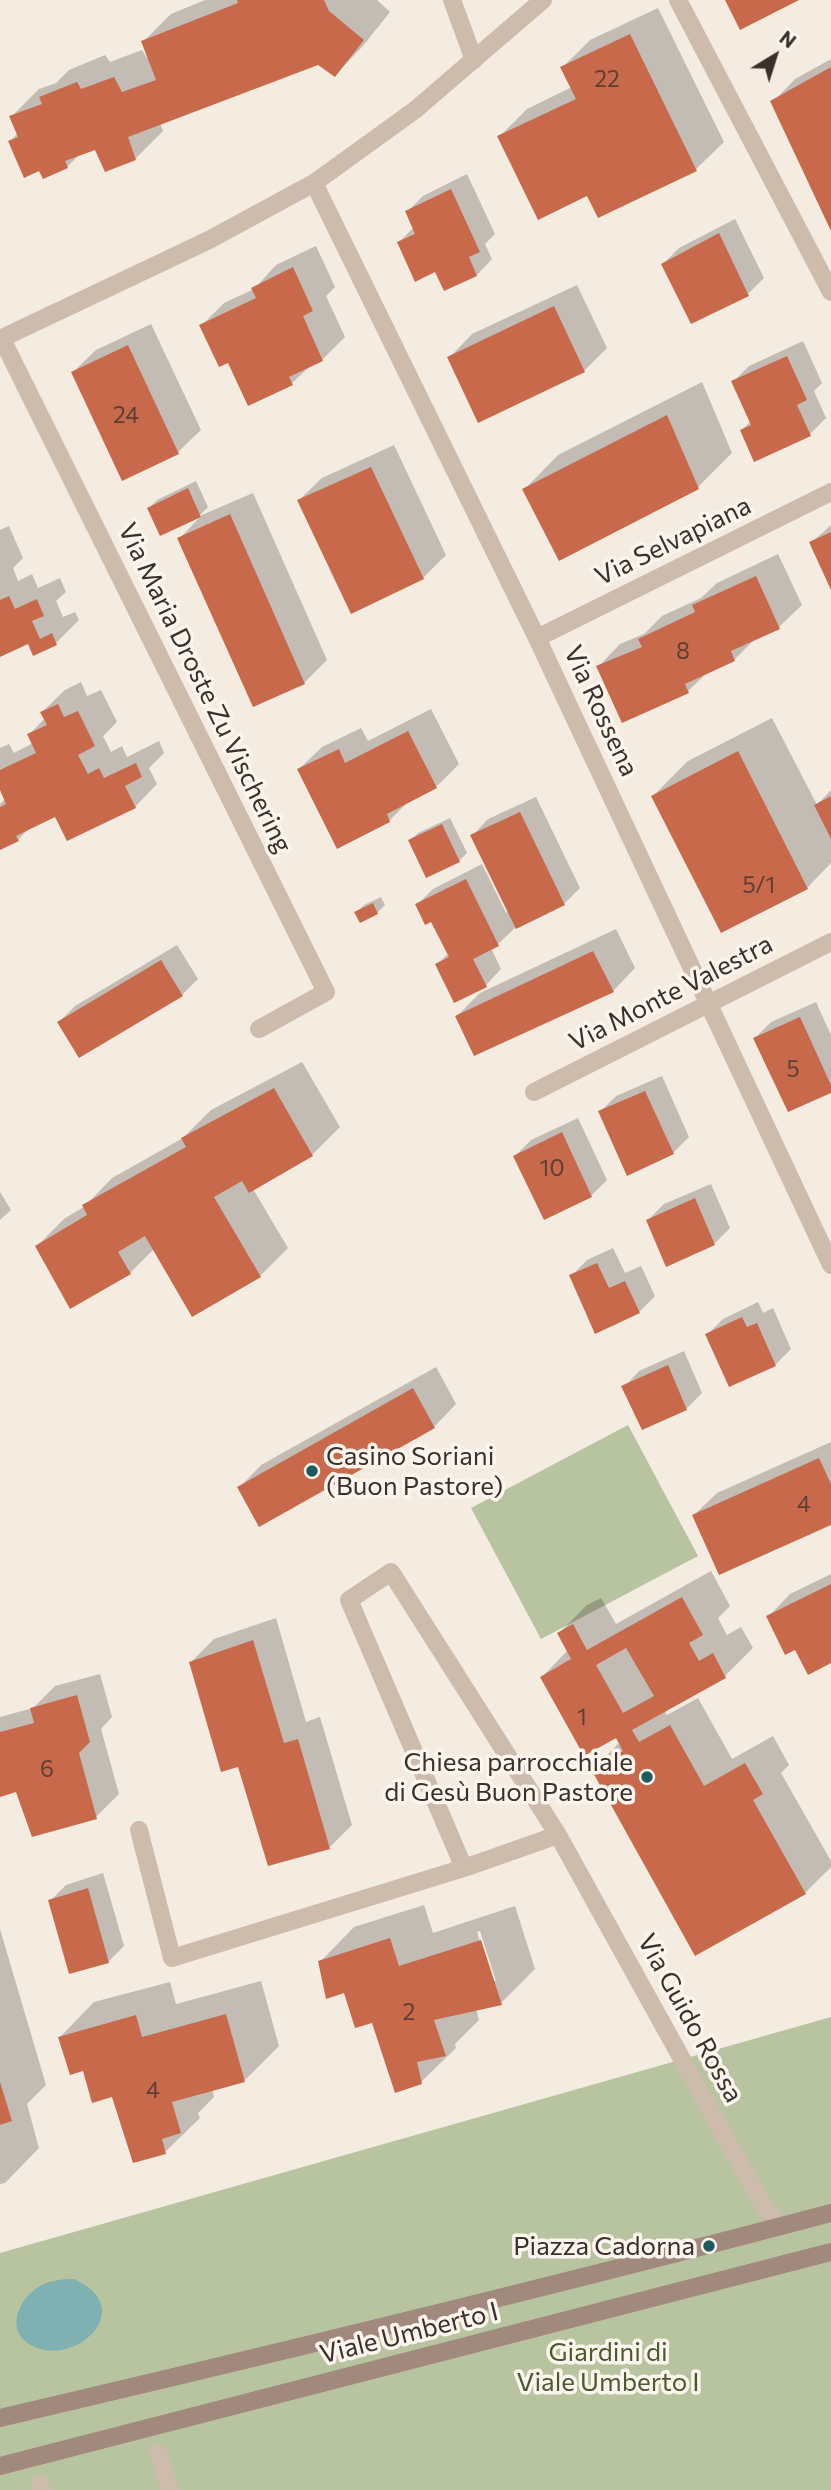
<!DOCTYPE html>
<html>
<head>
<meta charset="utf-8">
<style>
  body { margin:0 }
  #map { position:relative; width:831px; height:2490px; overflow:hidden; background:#f4ebe1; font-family:Commissioner,sans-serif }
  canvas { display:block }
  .north { position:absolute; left:740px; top:21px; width:70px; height:70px; -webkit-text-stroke:5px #fbf5ee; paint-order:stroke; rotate:38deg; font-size:19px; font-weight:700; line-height:28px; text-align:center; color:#3b302b }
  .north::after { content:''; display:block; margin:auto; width:24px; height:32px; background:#3b302b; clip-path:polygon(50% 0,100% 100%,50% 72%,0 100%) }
</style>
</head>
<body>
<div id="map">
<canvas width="831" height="2490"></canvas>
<div class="north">N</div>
</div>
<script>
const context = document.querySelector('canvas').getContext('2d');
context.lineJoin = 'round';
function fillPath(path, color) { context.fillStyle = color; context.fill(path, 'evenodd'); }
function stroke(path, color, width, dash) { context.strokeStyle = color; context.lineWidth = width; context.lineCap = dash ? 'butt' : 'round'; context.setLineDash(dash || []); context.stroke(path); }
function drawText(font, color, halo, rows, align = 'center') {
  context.font = font + ' Commissioner,sans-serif'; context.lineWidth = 7; context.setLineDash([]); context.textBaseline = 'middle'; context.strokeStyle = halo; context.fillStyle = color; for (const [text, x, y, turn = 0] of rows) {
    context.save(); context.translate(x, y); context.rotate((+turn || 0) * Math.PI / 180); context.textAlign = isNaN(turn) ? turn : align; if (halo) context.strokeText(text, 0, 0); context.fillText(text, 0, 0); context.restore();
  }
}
const green = new Path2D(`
  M628,1425L698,1556L541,1639L471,1508Z
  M831,2017V2490H0V2253Z`);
const water = new Path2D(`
  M74,2279C141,2309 72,2371 29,2344C4,2328 20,2296 42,2285C52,2280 63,2279 74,2279Z`);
const shadow = new Path2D(`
  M205,0H377L390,12L362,47L335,75L319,63L160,123L163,131L135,159L96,147L81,153L67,167L40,169L10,141L18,133L11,117L39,89L56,83L69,70L105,55L110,62L142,50L147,58L149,57L143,42L171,14Z
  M658,8L724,142L696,169L588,194L499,137L527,109L572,87L562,68L590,40Z
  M831,59V227L773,102L795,79Z
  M467,174L495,234L485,244L492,259L477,275L445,289L436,270L399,242L414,227L407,212L423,196Z
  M735,219L764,278L748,294L691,322L663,264L679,248Z
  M316,246L335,287L326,296L345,337L322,360L310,366L291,384L228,360L201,326L224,303L254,289L276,265Z
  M577,285L607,348L584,371L450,357L472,334Z
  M151,324L201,430L178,452L123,479L73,372L96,350Z
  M803,341L822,383L814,391L826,418L810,434L755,460L742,430L751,421L733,382L749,366Z
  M702,382L732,453L698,487L524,490L558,455Z
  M394,445L446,555L423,578L352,611L299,500L322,478Z
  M196,481L208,507L200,515L161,534L149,508L157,500Z
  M253,493L327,660L304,683L180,538L202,515Z
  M831,525V586L812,542Z
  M9,526L23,558L13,568L18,581L32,574L38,588L60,578L66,592L56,601L63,617L75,612L79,620L56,643L28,642L0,655V530Z
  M778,554L802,605L779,627L756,638L734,660L708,672L688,691L623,721L598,667L620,644L644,634L662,616L701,598L717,583Z
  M81,682L87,696L101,690L117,722L103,736L111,752L122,746L127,757L159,741L164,753L149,768L157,784L135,807L56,815L31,826L18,840L0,848V804L6,798L0,786V748L9,744L14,753L33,743L29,735L45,718L42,712L65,690Z
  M431,709L459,764L436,787L410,800L389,821L299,769L322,747L361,728L368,741Z
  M772,718L817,805L831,790V863L807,888L653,796L688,761Z
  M536,797L580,888L564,904L517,926L498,944L491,948L501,969L486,985L437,964L449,953L432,919L417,905L433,889L482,864L506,913L509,911L473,835L488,819Z
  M450,818L467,853L459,861L410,841L418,833Z
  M381,897L385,905L377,913H356L364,905Z
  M616,929L635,968L613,991L457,1016L480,993Z
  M177,945L198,979L182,995L79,1056L59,1022L75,1006Z
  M816,1002L831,1035V1091L755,1038L771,1022Z
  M302,1062L340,1127L312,1155L253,1189L288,1248L260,1276L154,1249L130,1273L70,1307L37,1246L65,1218L84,1207L112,1178L183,1138L211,1110Z
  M662,1076L689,1137L673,1153L600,1112L616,1096Z
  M578,1118L607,1180L591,1196L544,1218L515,1156L531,1140Z
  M711,1184L730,1228L714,1244L648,1220L664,1204Z
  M0,1192L11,1210L0,1220Z
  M613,1248L625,1273L641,1266L655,1296L639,1312L571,1276L587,1260Z
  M758,1302L763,1313L773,1308L791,1349L775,1365L707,1335L723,1319Z
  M684,1351L702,1393L686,1409L624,1387L639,1371Z
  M436,1367L456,1404L434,1427L239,1488L261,1465Z
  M831,1442V1523L694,1515L717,1493Z
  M711,1571L730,1606L718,1618L727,1635L741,1627L753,1648L725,1676L664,1710L667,1715L698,1698L732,1759L773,1736L789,1765L781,1773L831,1861V1867L805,1893L696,1954L593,1769L620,1742L617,1736L542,1677L568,1650L559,1633L587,1605L601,1598L616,1624Z
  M831,1574V1661L796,1648L768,1617L790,1594Z
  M276,1618L306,1722L320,1717L352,1825L329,1848L239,1765L191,1662L214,1639Z
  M100,1674L112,1717L101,1729L119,1794L96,1817L17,1790L0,1795V1717L33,1708L55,1686Z
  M103,1873L124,1946L108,1962L50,1901L66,1885Z
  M424,1905L433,1933L515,1906L535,1969L501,2003L476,2009L479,2020L455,2044L456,2048L421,2082L373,2020L320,1962L354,1927ZM480,1931L496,1981H492L477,1932Z
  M0,1929L46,2085L27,2104L39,2148L5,2183L0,2184Z
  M261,1981L279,2046L244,2081L212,2089L214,2097L198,2113L200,2118L165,2152L113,2095L84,2068L60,2037L94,2002L170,1982L176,2004Z`);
const building = new Path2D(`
  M237,0H324L329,11L364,40L335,77L318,65L128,137L136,160L105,172L95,150L65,161L68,168L43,179L39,171L24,178L8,141L18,137L9,116L42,104L39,97L77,82L81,89L114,77L122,92L156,80L141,41L238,3Z
  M725,0H799L740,30Z
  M630,34L697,171L598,218L587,196L538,220L497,136L576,99L560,67Z
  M831,67V231L770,101Z
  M451,189L480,252L469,257L477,276L444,291L435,272L415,282L397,242L415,234L405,211Z
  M719,233L749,296L691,324L661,264Z
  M293,267L313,311L303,316L323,361L289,377L293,385L248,406L228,363L219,367L199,325L256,298L251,288Z
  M554,306L585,372L478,423L447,357Z
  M128,345L179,454L122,481L71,372Z
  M787,356L807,400L797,405L811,436L754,462L740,430L751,425L731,381Z
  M667,415L699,489L559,561L522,489Z
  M371,467L424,579L351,614L297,500Z
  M188,488L201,517L160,536L147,508Z
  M230,514L305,684L253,707L177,538Z
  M831,532V590L809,542Z
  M756,576L780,629L731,651L735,661L685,684L689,693L622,723L596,666L642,647L638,639L695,612L692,605Z
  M9,596L15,609L37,599L44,616L32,621L40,639L52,633L57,645L33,656L28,644L0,657V600Z
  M58,704L64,717L78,711L95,746L78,755L88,774L99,768L104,778L136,763L142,777L125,786L136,808L67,841L55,817L16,836L19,841L0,850V807L6,804L0,790V770L36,753L27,734L47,725L40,712Z
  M408,731L437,788L387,814L390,822L337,849L297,769L339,749L345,763Z
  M738,751L808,889L721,933L651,796Z
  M831,796V839L814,805Z
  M520,812L565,905L516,929L470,835Z
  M442,824L460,862L426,878L408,840Z
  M466,879L499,946L473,959L487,987L454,1003L435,964L449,957L431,922L425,925L415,904Z
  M373,903L378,914L360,923L354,912Z
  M593,951L614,992L474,1056L455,1016Z
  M161,960L183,996L79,1058L57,1022Z
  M800,1017L831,1085V1093L788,1112L753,1038Z
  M274,1088L313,1156L249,1193L242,1181L214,1197L261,1277L192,1317L145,1236L118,1252L131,1274L70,1309L35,1246L87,1215L82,1205L186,1147L181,1138Z
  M645,1091L674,1154L627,1176L598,1111Z
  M562,1132L592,1197L544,1220L513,1156Z
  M695,1198L715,1245L666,1267L646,1220Z
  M597,1263L609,1288L625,1281L640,1313L595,1334L569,1275Z
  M742,1317L747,1327L757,1323L776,1366L729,1387L705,1334Z
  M668,1365L687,1410L642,1430L621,1386Z
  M413,1388L435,1428L259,1527L237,1487Z
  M819,1458L831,1484V1525L719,1575L692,1515Z
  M831,1584V1663L808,1675L795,1650L785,1655L766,1616Z
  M682,1597L703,1635L689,1643L699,1661L713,1653L726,1678L632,1730L639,1742L670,1725L704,1786L745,1763L763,1794L753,1800L806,1894L695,1956L591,1769L623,1751L616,1738L584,1756L540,1677L571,1659L557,1633L573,1624L587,1650ZM626,1648L654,1696L623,1713L596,1665Z
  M253,1640L284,1743L298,1739L330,1849L268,1866L238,1767L221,1772L189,1662Z
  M77,1695L90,1742L79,1753L97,1819L32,1837L16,1792L0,1797V1732L34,1723L30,1708Z
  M88,1888L109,1963L69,1974L48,1900Z
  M390,1938L399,1966L481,1940L502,2005L434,2020L446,2056L417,2062L422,2084L395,2093L372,2023L355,2028L344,1993L326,1999L318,1961Z
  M226,2014L245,2082L172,2102L181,2133L162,2139L166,2154L133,2163L112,2097L92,2103L83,2071L70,2075L58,2037L136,2015L142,2037Z
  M0,2082L12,2121L0,2125Z`);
const pedestrian = new Path2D(`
  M158,2453L170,2490
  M40,2484L42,2490`);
const minor = new Path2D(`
  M452,0L474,60
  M678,0L831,292
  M314,183L537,638L831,1265
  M2,339L326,992L259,1029
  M537,638L831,492
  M534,1092L831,942
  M139,1830L172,1958L464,1868L558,1835
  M464,1868L349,1600L391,1572L558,1835L750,2182L778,2227`);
const tertiary = new Path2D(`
  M0,339L209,240L314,183L415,110L543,0`);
const secondary = new Path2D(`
  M0,2418C278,2353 555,2286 831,2213
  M0,2466L831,2252`);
const markers = [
  [312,1471,7,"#1f5a5e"],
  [647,1777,7,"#1f5a5e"],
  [709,2246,7,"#1f5a5e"]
];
const numberNames = [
  ["22",607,79],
  ["24",126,415],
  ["8",683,651],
  ["5/1",759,885],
  ["5",793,1069],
  ["10",552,1168],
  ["4",804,1504],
  ["1",582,1717],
  ["6",47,1769],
  ["2",409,2012],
  ["4",153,2090]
];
const streetNames = [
  ["Via Selvapiana",673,541,-26],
  ["Via Maria Droste Zu Vischering",205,688,64],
  ["Via Rossena",601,711,65],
  ["Via Monte Valestra",671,993,-27],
  ["Via Guido Rossa",690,2018,61],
  ["Viale Umberto I",409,2333,-14]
];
const poiNames = [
  ["Casino Soriani",326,1456,"left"],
  ["(Buon Pastore)",326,1486,"left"],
  ["Chiesa parrocchiale",633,1762],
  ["di Gesù Buon Pastore",633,1792],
  ["Piazza Cadorna",695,2246]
];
const parkNames = [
  ["Giardini di",608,2352],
  ["Viale Umberto I",608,2382]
];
fillPath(green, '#b8c4a0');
fillPath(water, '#7fb0b2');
fillPath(shadow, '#0003');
fillPath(building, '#c8694b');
stroke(pedestrian, '#cdbbac', 18);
stroke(minor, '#cdbbac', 18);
stroke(tertiary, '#cdbbac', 18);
stroke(secondary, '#a18a7d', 18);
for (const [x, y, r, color] of markers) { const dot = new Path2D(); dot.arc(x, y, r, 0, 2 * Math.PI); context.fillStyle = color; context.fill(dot); stroke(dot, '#fbf5ee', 2.5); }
drawText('23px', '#5e3e33', null, numberNames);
drawText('26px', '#3b302b', '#fbf5ee', streetNames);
drawText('26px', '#3b302b', '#fbf5ee', poiNames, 'right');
drawText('26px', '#4a5a2e', '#fbf5ee', parkNames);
</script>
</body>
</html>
